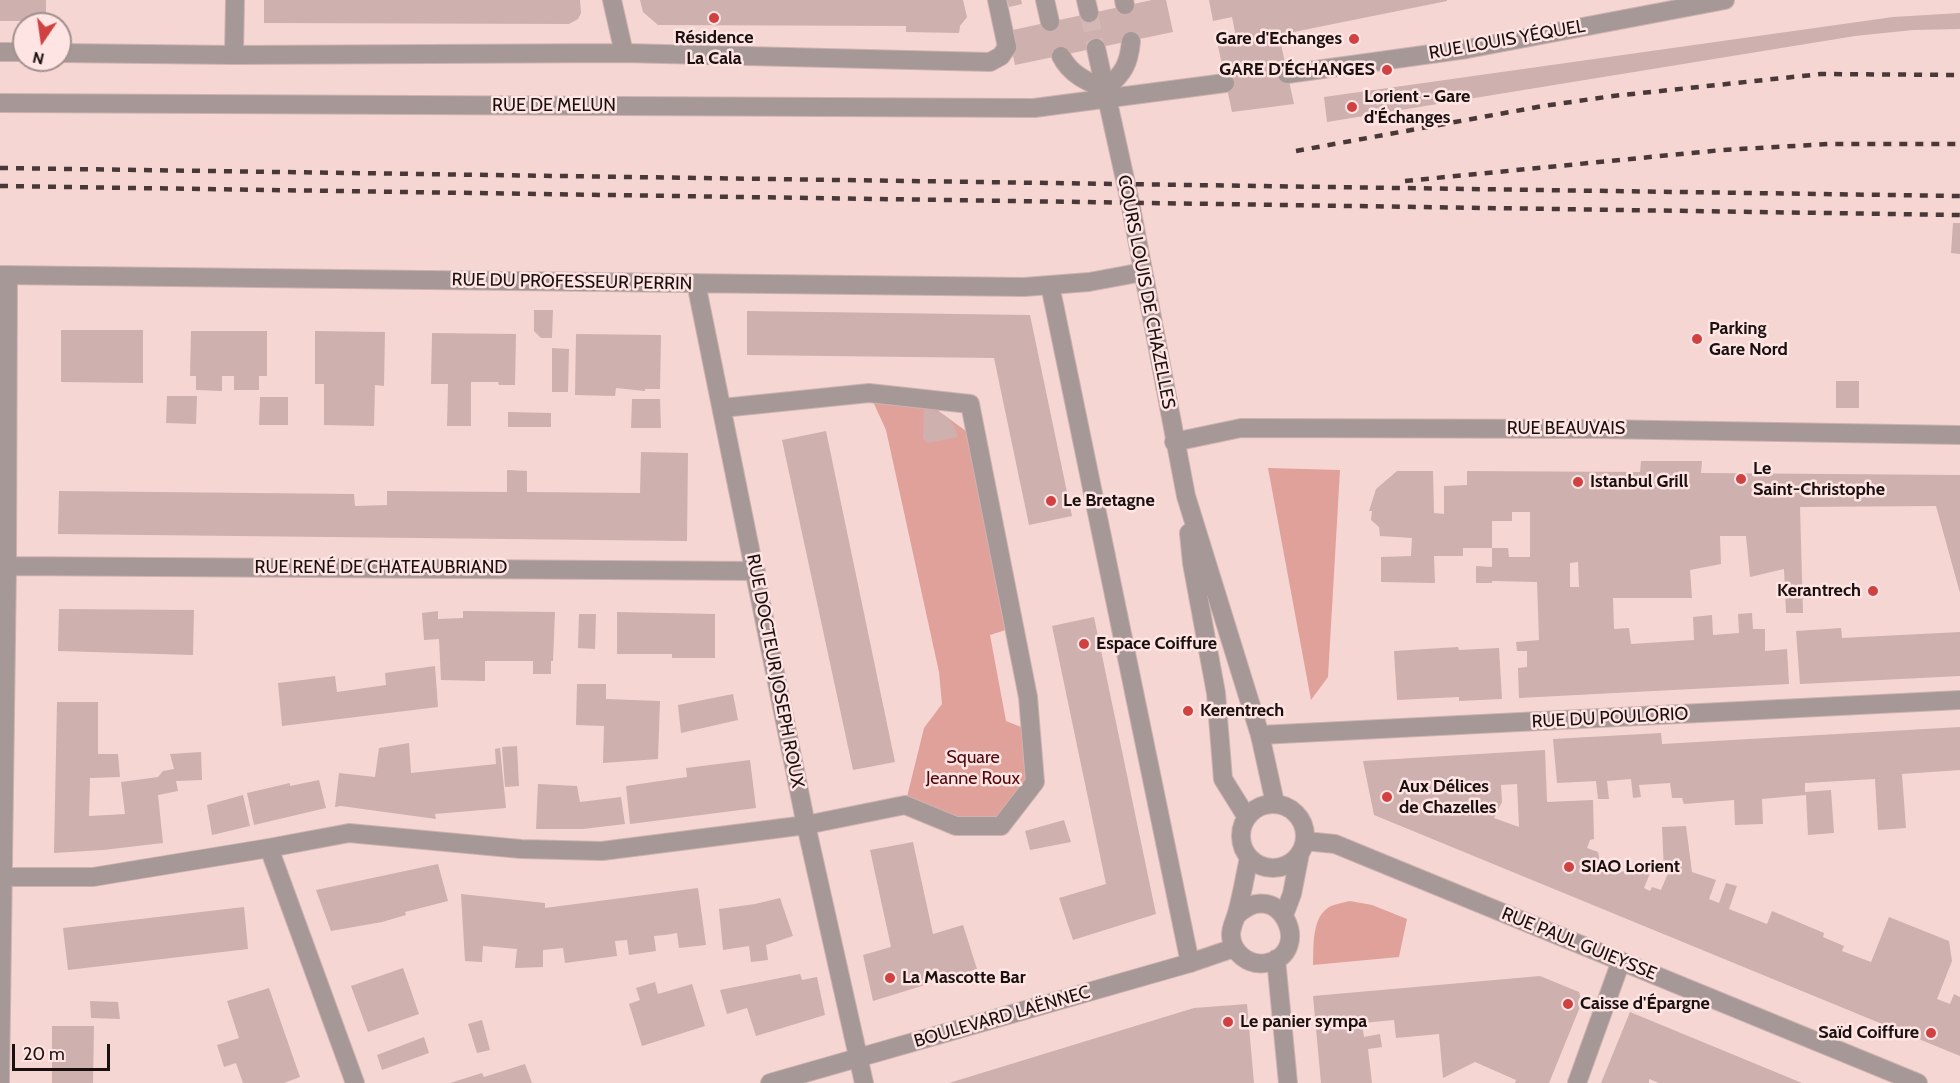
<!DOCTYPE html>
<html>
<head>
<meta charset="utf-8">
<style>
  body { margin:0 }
  #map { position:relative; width:1960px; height:1083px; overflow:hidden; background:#f5d6d3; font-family:Cabin,sans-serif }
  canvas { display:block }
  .north { position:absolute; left:12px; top:12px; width:60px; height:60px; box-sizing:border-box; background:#fee5e3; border:2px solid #a3908e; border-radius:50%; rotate:193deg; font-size:16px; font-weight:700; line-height:24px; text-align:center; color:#1a100f }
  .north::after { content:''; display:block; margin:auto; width:21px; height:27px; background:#d04142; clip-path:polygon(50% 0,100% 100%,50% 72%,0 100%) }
  .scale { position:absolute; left:12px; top:1044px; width:98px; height:27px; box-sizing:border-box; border:3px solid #1a100f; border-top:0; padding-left:8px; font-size:18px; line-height:21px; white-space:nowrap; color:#1a100f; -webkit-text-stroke:4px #fee5e3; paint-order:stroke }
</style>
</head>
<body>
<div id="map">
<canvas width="1960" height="1083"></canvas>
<div class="north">N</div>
<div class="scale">20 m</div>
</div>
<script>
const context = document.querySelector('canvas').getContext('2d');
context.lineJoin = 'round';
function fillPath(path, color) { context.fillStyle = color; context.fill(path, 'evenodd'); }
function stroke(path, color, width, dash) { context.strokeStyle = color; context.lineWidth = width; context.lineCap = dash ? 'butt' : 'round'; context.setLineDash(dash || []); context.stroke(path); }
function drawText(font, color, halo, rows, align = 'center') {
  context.font = font + ' Cabin,sans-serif'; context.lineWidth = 5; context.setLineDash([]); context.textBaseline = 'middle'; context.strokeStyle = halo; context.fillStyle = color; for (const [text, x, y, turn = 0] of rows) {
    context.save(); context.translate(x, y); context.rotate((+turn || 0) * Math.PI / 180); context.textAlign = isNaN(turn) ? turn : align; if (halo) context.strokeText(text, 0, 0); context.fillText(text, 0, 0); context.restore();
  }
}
const green = new Path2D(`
  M869,393L922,399L977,439L1015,627L990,635L1006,721L1031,731L1035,782L1001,826H956L905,805L924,728L942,704L939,672L886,430Z
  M1268,468L1340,470L1328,677L1311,700Z
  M1350,901L1372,905L1407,919L1399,957L1313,965C1314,946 1311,916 1331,906C1337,904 1344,902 1350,901Z`);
const building = new Path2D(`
  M0,0H46V21H0Z
  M264,0H580L581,13L578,19L569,24L264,23Z
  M640,0H963L967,17L960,26L959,33L906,32V26L658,25L643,12Z
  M1007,0H1021L1022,4L1009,7Z
  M1152,0H1166L1173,32L1015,65L1008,31Z
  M1209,0H1447V1L1279,35L1294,104L1232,112L1218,46L1237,42L1232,17L1213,21Z
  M1960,13V29L1913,30L1855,36L1327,122L1324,97L1893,17Z
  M1953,223H1960V254L1951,253Z
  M534,310H553L552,338H541L534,331Z
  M747,311L1030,315L1072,516L1029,525L994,358L747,355Z
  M61,330H143V383L61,382Z
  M191,331H267V376H259V390H234V376H222V391L196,390V376H190Z
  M315,331L385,332L384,386L375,385L374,426L324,425V384H315Z
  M432,333L516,334L515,385H499L498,382H471V426H447L448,384H431Z
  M576,334L661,335L660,389H645V391L616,388L615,396L575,395Z
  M552,348L569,349L568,392H552Z
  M1836,381H1859V408H1836Z
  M167,396H197L196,424L166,423Z
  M260,397H288V425H259Z
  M632,399H660L661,428H631Z
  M924,408L939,412L948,418L954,426L958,437L928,443L923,438Z
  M508,412L551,413V427H508Z
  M826,431L895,762L853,770L782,440Z
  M641,452L688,453L687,541L58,534L59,491L354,494L355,506L387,505V491L507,492V470L527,471V492L640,493Z
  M1641,461H1702L1701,473L1960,475V593L1936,506L1800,507L1803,613H1786L1784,569L1750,577L1746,536H1720L1721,564L1690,570L1692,598H1613L1614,629L1629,628L1631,644L1694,640L1693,617L1712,615L1713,635L1739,633L1738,614L1752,613L1753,629H1765V651L1787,649L1789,684L1519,698L1518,668L1527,667V651H1517L1516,642L1539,640L1537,582L1492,581V583H1476V566L1492,567V548H1508L1509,557H1530V512H1512V521H1492V548H1463V556H1434L1435,583L1381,582V557L1411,556L1412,538L1380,536L1379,527L1371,520L1372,511H1369L1376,489L1397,471H1433L1434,513L1444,514V486L1467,485V471L1640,472ZM1578,562L1579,587H1570V563Z
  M59,609L194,610L193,655L58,651Z
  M438,611V619L463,618V611L555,612L553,661H551V674H533V661H485V681L441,680L439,639L424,640L422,613Z
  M617,612L715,614V658H672V654H617Z
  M579,614H596L595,649L578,648Z
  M1094,617L1156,914L1073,940L1059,898L1106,884L1052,626Z
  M1841,628L1842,638L1960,632V676L1800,684L1796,631Z
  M1458,647L1459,650L1499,648L1502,699L1459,701V697L1397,700L1394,651Z
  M435,666L438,707L282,726L278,683L335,676L337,692L386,685L385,673Z
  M577,684H606V699L660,701L658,759L603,763L604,726L576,725Z
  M733,694L738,720L681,733L678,705Z
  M57,702H98V754H118L120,777L90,778L89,816L125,814L121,782L158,777L163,771L174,769L170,754L201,752L202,780L176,781L178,791L158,795L163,843L103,850L54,853Z
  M1960,727V770L1902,774L1906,828L1878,830L1875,779L1805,783V792L1831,790L1834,833L1808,835L1806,795L1762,799L1763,824L1735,825L1734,800L1684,804L1682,798H1672L1670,783L1639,785L1641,797L1633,798L1631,779L1607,781L1609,799H1598L1596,781L1557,783L1553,739L1661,733L1662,744Z
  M409,743L411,773L496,764L495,749L500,748L506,808L435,814L436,819L341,806L335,807L339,773L375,777L379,748Z
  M517,746L519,786L505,787L502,747Z
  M1545,750L1547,802L1593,800L1594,839L1590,840L1587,848L1598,852L1600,862L1596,872L1651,871L1644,888L1650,891L1652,887L1661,890L1669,871H1664L1662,827L1686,826L1692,872L1716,880L1709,899L1719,903L1726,883L1737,886L1729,909L1767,924L1772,911L1824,933L1823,937L1844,946L1842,951L1871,962L1889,917L1949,941L1952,961L1937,999L1950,1004L1954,994L1960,997V1056L1374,815L1363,761ZM1517,784L1519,827L1494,818L1502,802L1501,785Z
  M750,760L756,808L630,824L626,786L687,777L686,768Z
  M319,780L326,808L254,825L247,793L290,783V786Z
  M538,784L577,786L580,802L621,797L625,824L583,829H536Z
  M243,795L250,826L212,835L207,805Z
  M1064,820L1071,842L1030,850L1025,831Z
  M913,842L933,934L963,925L977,969L873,1001L863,955L891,947L870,850Z
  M438,864L448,901L405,912L406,915L382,922L331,931L316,890Z
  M698,888L706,945L679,948L677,933L665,935L654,936L656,951L629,955L627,940L615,941L617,956L565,963L563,948L543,950V967L515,968L517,949L483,946L482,962L465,961L461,894L545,903V908Z
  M780,898L793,936L766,945L768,960L751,962L749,946L723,950L719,909L755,904Z
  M244,907L248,949L68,970L63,928Z
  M403,968L419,1014L368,1032L351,986Z
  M800,974L802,980L817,977L825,1015L756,1036L747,1008L727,1014L720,990Z
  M1540,976L1579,992L1582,1002L1549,1083H1515L1516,1080L1475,1062L1443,1078L1439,1034L1396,1038L1394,1020L1362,1023L1364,1037L1380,1034L1382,1047L1368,1049L1372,1083H1321L1313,996Z
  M655,982L658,994L692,984L705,1026L642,1046L629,1004L640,1000L636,988Z
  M269,988L300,1077L284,1083H243L236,1063L224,1067L217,1045L239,1038L227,1001Z
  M90,1001L118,1002L120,1019L91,1018Z
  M1247,1004L1254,1083H949L1194,1008Z
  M1630,1012L1802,1083H1659L1649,1079V1083H1601Z
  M482,1020L490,1050L477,1053L468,1024Z
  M52,1026H94L93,1083H52Z
  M424,1037L429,1053L382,1070L377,1055Z
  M525,1064L532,1083H450L482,1073L484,1077Z`);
const tertiaryTunnel = new Path2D(`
  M1089,13L1096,48`);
const service = new Path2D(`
  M997,0L1007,47
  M1045,0L1050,22
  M1124,0L1125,5
  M1061,56C1070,74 1087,82 1106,89C1123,73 1129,65 1131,41
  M1287,74L1467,49L1725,0
  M0,103L1034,108L1225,83
  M1050,285L1190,963`);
const minor = new Path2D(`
  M612,0L624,53
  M0,52H24
  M60,53L234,55L624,53L990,62L1001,56L1007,47
  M234,55L235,0
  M0,275L1024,287L1089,282L1143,272
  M696,283L806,825L864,1083
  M1174,442L1241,428L1596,429L1960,435
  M7,566L756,571
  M1260,735L1960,700
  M1305,841L1335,844L1918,1083
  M269,848L355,1083
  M0,877H93L269,848L349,833L521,849L602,851L806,825L905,805L956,826H1001L1035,782L1028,697L970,404L869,393L722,408
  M0,1083L7,566L8,276
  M770,1083L1190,963L1234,948
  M1577,1083L1621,961`);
const tertiary = new Path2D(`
  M1086,0L1089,13
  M1096,48L1130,202L1186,496L1260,735L1275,803
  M1189,533L1192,563L1216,693L1223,779L1246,816
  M1241 836a32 32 0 1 1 64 0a32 32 0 1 1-64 0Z
  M1284,915L1292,894L1300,853
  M1236,916C1279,873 1316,954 1266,963C1249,966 1232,953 1231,935C1231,926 1235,921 1237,913C1242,895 1245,876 1249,858
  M1276,959L1288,1083`);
const rail = new Path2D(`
  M1296,151L1543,106L1613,96L1821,74L1960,75
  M0,168L1960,196
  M1405,181L1722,150L1829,144H1960
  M0,186L1960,215`);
const markers = [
  [714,18,6,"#d04142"],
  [1354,39,6,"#d04142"],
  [1387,70,6,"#d04142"],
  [1352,107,6,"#d04142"],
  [1697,339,6,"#d04142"],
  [1741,479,6,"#d04142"],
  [1578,482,6,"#d04142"],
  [1051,501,6,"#d04142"],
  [1873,591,6,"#d04142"],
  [1084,644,6,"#d04142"],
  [1188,711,6,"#d04142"],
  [1387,797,6,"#d04142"],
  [1569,867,6,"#d04142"],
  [890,978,6,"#d04142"],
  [1568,1004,6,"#d04142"],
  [1228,1022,6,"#d04142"],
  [1931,1033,6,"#d04142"]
];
const poiNames = [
  ["Résidence",714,38,"center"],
  ["La Cala",714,59,"center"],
  ["Gare d'Echanges",1342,39,"right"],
  ["GARE D'ÉCHANGES",1375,70,"right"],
  ["Lorient - Gare",1364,97],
  ["d'Échanges",1364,118],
  ["Parking",1709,329],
  ["Gare Nord",1709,350],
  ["Le",1753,469],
  ["Saint-Christophe",1753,490],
  ["Istanbul Grill",1590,482],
  ["Le Bretagne",1063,501],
  ["Kerantrech",1861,591,"right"],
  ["Espace Coiffure",1096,644],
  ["Kerentrech",1200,711],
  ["Aux Délices",1399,787],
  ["de Chazelles",1399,808],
  ["SIAO Lorient",1581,867],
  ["La Mascotte Bar",902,978],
  ["Caisse d'Épargne",1580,1004],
  ["Le panier sympa",1240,1022],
  ["Saïd Coiffure",1919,1033,"right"]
];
const streetNames = [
  ["RUE LOUIS YÉQUEL",1507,40,-10],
  ["RUE DE MELUN",554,106],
  ["RUE DU PROFESSEUR PERRIN",572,282,1],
  ["COURS LOUIS DE CHAZELLES",1146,292,79],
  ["RUE BEAUVAIS",1566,429],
  ["RUE RENÉ DE CHATEAUBRIAND",381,568],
  ["RUE DOCTEUR JOSEPH ROUX",775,671,79],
  ["RUE DU POULORIO",1610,718,-3],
  ["RUE PAUL GUIEYSSE",1579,944,22],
  ["BOULEVARD LAËNNEC",1002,1017,-16]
];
const parkNames = [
  ["Square",973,758],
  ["Jeanne Roux",973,779]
];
fillPath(green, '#e0a19b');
fillPath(building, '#ceb0ae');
stroke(tertiaryTunnel, '#d4b8b6', 18, [18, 9]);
stroke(service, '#ceb2b0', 20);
stroke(minor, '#ceb2b0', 20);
stroke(tertiary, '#ceb2b0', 20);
stroke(service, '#a59897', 18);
stroke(minor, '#a59897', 18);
stroke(tertiary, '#a59897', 18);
stroke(rail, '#483938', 4.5, [8, 8]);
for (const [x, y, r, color] of markers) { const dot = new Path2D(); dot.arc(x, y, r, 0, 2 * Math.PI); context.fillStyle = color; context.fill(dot); stroke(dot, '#fee5e3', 2); }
drawText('bold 18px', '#1a100f', '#fee5e3', poiNames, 'left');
drawText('18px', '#1a100f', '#fee5e3', streetNames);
drawText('18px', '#51070c', '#fee5e3', parkNames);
</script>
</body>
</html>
